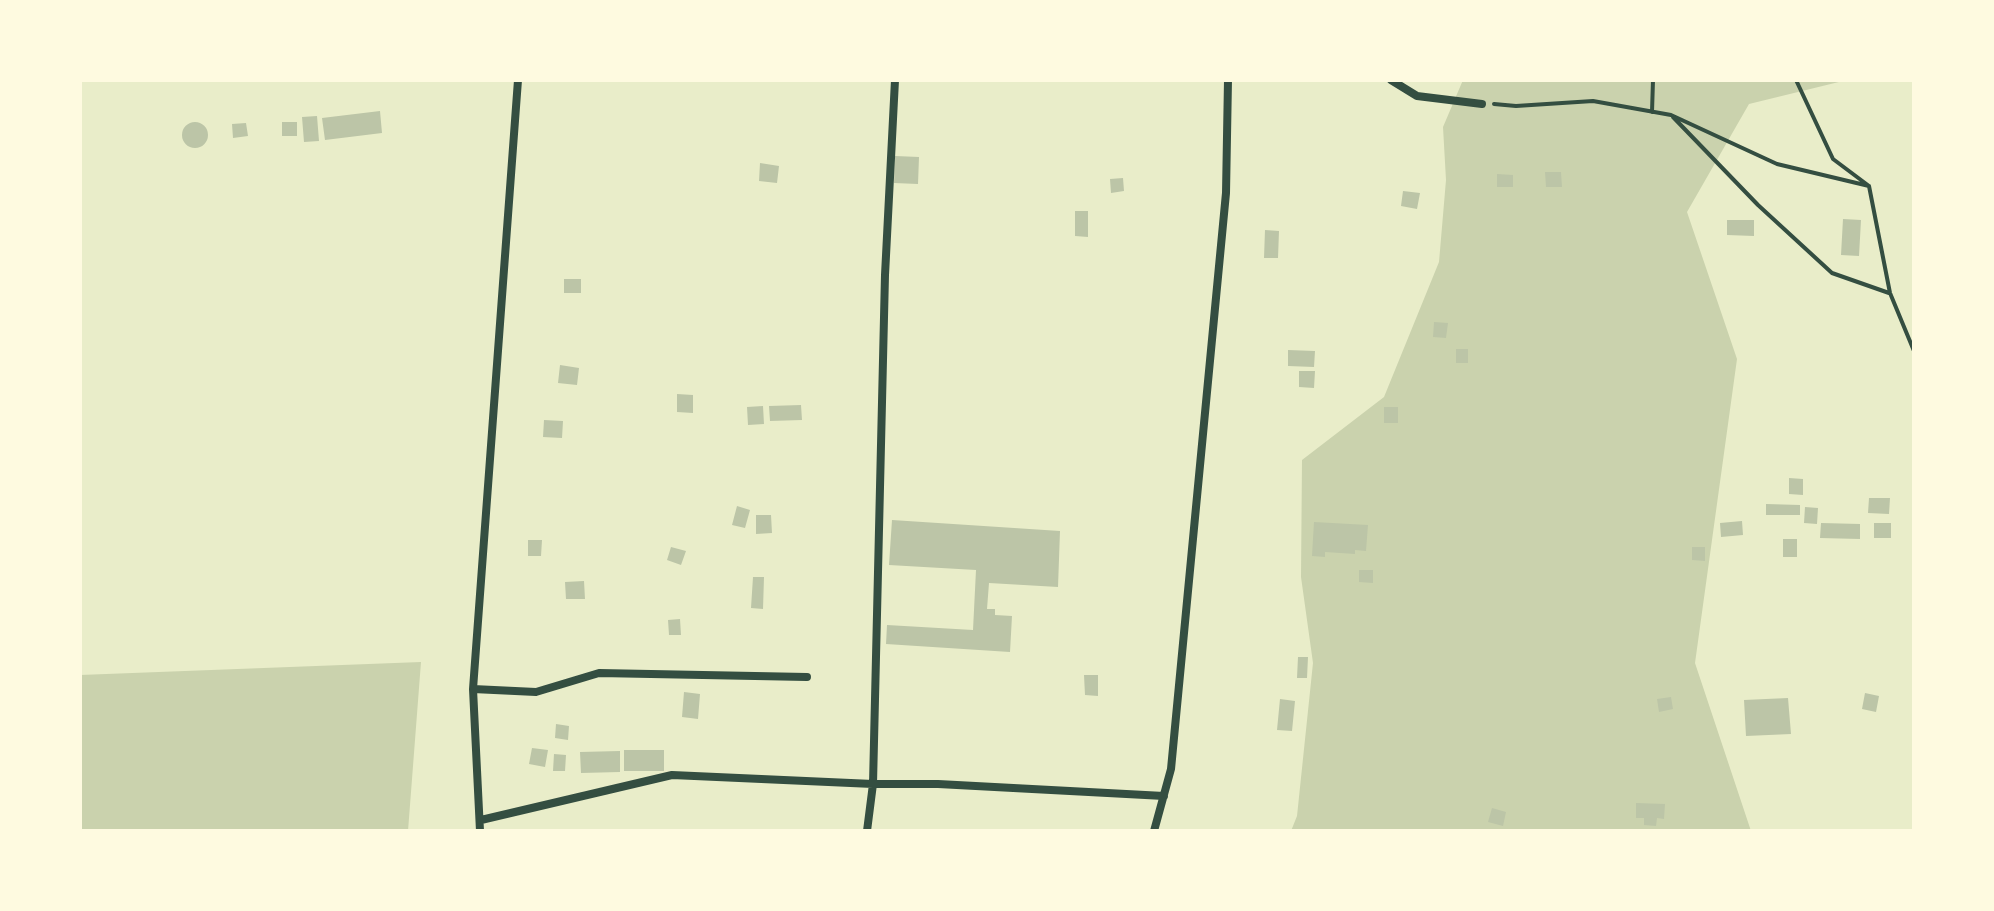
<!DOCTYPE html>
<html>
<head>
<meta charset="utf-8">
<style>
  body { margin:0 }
  #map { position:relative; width:1994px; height:911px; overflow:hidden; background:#e9edc9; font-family:Poppins,sans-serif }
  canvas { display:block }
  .frame { position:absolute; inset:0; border:82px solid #fefae0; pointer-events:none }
</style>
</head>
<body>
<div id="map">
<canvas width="1994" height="911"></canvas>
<div class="frame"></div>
</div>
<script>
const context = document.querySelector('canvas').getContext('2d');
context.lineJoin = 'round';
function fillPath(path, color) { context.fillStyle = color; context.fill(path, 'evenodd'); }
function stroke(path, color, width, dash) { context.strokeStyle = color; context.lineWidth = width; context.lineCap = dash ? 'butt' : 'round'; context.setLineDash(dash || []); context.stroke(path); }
const green = new Path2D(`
  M1463,80H1847L1749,104L1687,212L1737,359L1695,663L1751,831H1291L1297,816L1313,663L1301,577L1302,460L1384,397L1439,262L1446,180L1443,127Z
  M421,662L408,831H80V675Z`);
const building = new Path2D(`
  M380,111L382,133L325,140L322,118Z
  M317,116L319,141L304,142L302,117Z
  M182 135a13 13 0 1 1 26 0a13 13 0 1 1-26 0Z
  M282,122H297V136H282Z
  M246,123L248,136L233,138L232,124Z
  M895,156L919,157L918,184L894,183Z
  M760,163L779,166L777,183L759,181Z
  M1545,172H1561L1562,187H1546Z
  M1497,174L1513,175V187H1497Z
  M1123,178L1124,191L1111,193L1110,179Z
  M1403,191L1420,193L1417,209L1401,206Z
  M1075,211H1088V237L1075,236Z
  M1843,219L1861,220L1859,256L1841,255Z
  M1727,220H1754V236L1727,235Z
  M1265,230L1279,231L1278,258H1264Z
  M564,279H581V293H564Z
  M1434,322L1448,323L1446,338L1433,337Z
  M1456,349H1468V363H1456Z
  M1288,350L1315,351L1314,367L1288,366Z
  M560,365L579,368L577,385L558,383Z
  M1299,371H1315L1314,388L1299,387Z
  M677,394L693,395V413L677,412Z
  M801,405L802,420L770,421L769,406Z
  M763,406L764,424L748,425L747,407Z
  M1384,407H1398V423H1384Z
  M544,420L563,421L562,438L543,437Z
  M1789,478L1803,479V495L1789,494Z
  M1869,498H1890L1889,514L1868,513Z
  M1766,504L1800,505V515H1766Z
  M737,506L750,510L745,528L732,525Z
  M1805,507L1818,508L1817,524L1804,523Z
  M756,515H771L772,533L756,534Z
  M892,520L1060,531L1058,587L989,583L987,609H995V615L1012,616L1010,652L886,644L887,625L973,630L976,570L889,565Z
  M1742,521L1743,535L1721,537L1720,523Z
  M1314,522L1368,525L1366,551L1355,550V554L1325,552V557L1312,556Z
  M1821,523L1860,524V539L1820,538Z
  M1874,523H1891V538H1874Z
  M1783,539H1797V557H1783Z
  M528,540H542L541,556H528Z
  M671,547L686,551L681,565L667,560Z
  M1692,547H1705V561L1692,560Z
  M1359,570H1373V583L1359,582Z
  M753,577H764L763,609L751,608Z
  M584,581L585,599H566L565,582Z
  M680,619L681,635H669L668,620Z
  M1298,657H1308L1307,678H1297Z
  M1084,675H1098V696L1085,695Z
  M684,692L700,694L698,719L682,717Z
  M1865,693L1879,696L1876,712L1862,709Z
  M1671,697L1673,709L1659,712L1657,699Z
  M1788,698L1791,734L1746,736L1744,700Z
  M1280,699L1295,701L1292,731L1277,730Z
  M556,724L569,726L568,740L555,738Z
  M532,748L548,750L545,767L529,764Z
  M624,750H664V771H624Z
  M620,751V772L581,773L580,752Z
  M554,754L566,755L565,771H553Z
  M1636,803L1665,804L1664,819L1657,818L1656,826L1644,825V818H1636Z
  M1492,808L1506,812L1503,826L1488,822Z`);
const path = new Path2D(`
  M1796,80L1833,159L1869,186L1890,293L1914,351
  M1494,104L1516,106L1593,101L1671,115L1777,164L1869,186
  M1652,112L1653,80
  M1673,117L1758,205L1832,273L1889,293`);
const minor = new Path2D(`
  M1391,80L1417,96L1482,104
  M473,689L536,692L599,673L807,677
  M481,820L672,775L873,784H938L1164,796
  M480,831L473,689L518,80
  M867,831L873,784L885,275L895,80
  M1154,831L1171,769L1226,193L1228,80`);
fillPath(green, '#cad2ad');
fillPath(building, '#bcc5a7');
stroke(path, '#344e41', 4);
stroke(minor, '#344e41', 8);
</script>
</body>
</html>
